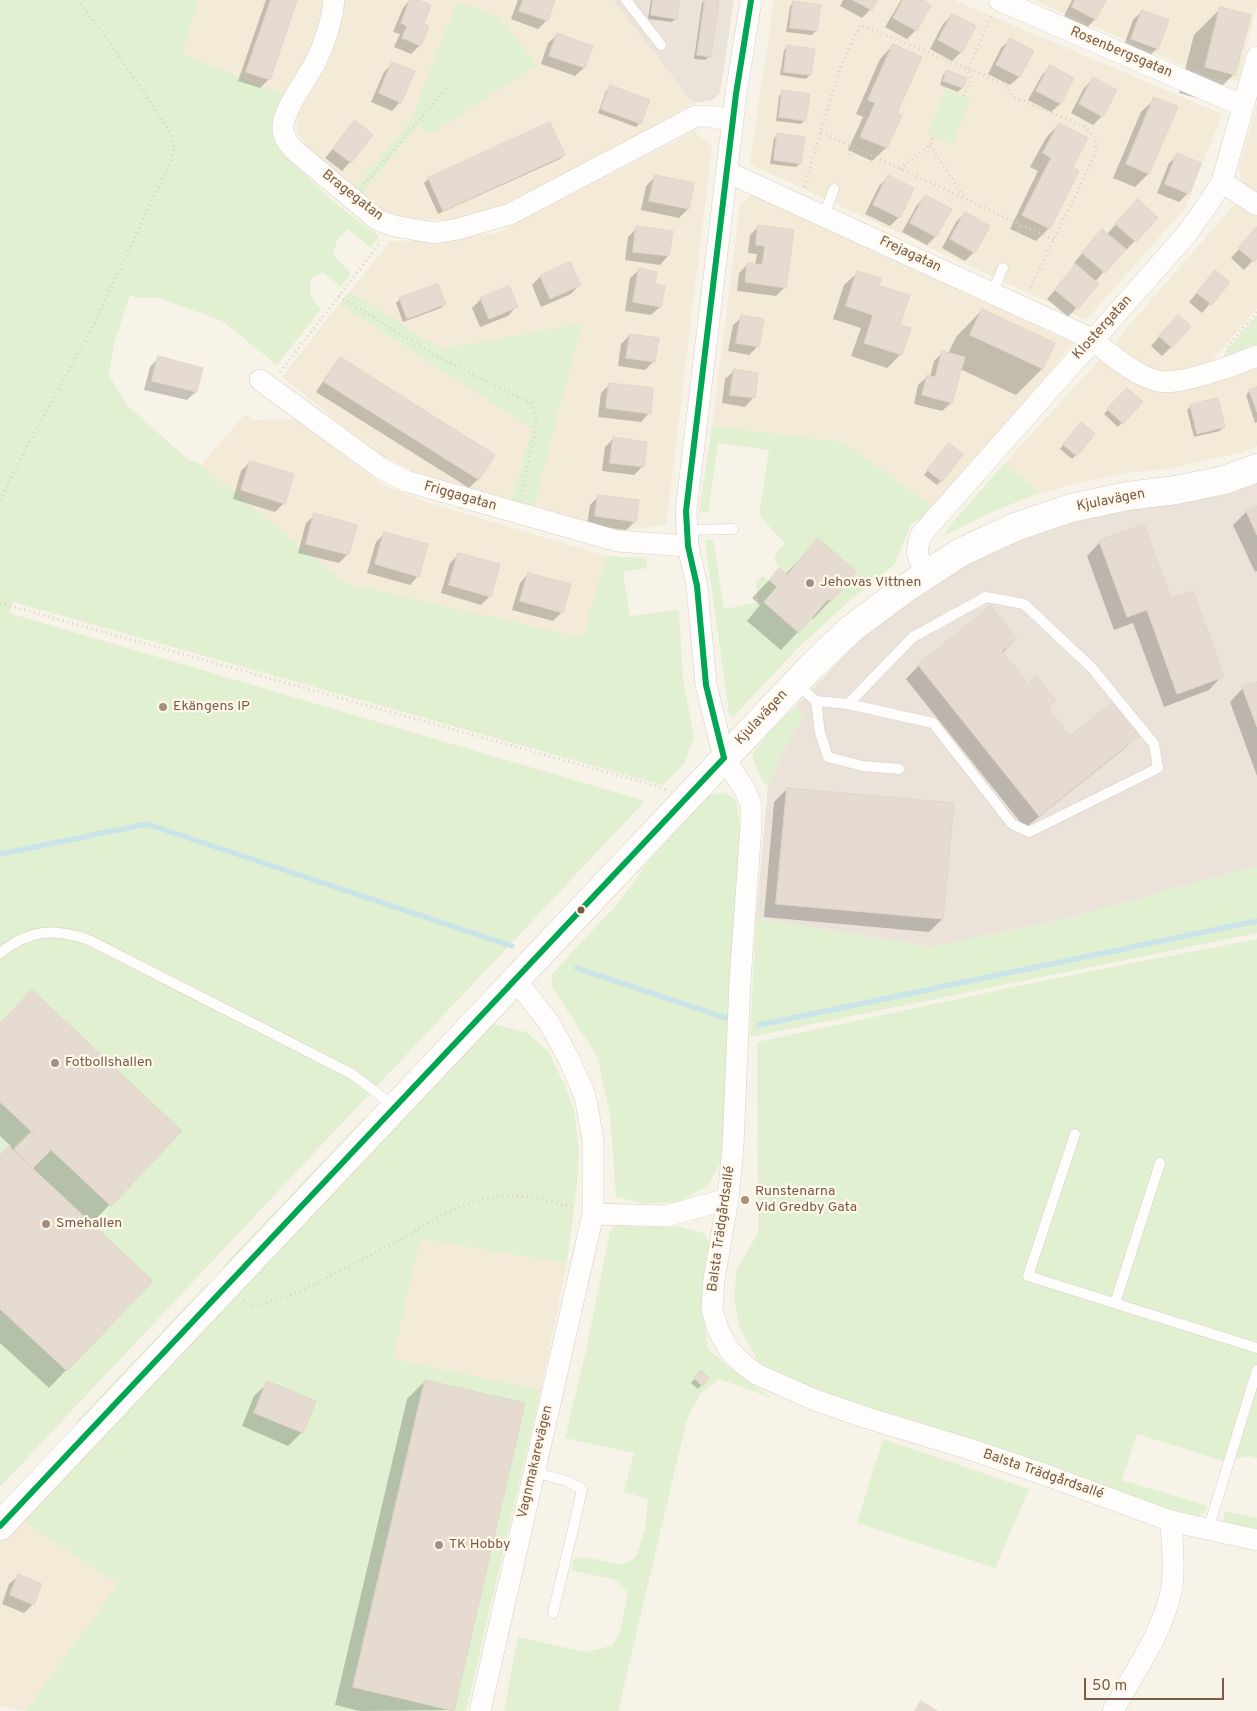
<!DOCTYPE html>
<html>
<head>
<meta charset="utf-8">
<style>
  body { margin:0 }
  #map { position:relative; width:1257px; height:1711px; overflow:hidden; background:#f8f3e8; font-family:Overpass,sans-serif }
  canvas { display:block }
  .scale { position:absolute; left:1084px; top:1678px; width:140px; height:22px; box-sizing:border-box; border:2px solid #795b46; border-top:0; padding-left:6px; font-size:15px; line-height:18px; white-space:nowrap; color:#795b46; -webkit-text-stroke:4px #fff8eb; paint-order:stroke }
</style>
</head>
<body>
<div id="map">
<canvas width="1257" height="1711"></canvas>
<div class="scale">50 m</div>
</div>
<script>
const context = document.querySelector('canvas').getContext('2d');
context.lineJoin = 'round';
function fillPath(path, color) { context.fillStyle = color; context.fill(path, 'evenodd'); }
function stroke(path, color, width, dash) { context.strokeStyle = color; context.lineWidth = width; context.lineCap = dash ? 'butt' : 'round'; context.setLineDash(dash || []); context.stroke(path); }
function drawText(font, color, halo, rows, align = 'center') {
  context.font = font + ' Overpass,sans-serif'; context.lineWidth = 4.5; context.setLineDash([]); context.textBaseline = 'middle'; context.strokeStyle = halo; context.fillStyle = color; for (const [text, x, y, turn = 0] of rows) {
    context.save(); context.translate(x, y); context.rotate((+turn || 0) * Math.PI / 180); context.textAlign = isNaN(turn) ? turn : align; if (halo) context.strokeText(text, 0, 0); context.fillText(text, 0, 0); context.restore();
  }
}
const residential = new Path2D(`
  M199,0H325L323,9L311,48L289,97L182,54Z
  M344,0H613L693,103L660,123L511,201L489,211L449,220L410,219L384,211L362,193L419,125L457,2L413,114L402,131L355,187L308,148L297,131L298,114L328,63L342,13Z
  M774,0H954L1222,114L1186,207L1086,320L750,164Z
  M1034,0H1257V6L1238,81L1214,79Z
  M1257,104V196L1241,181L1239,167Z
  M694,131L712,146L666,525L611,531L534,506L582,325L441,349L350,292L390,241L444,240L497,233Z
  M752,195L1073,343L936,509L843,442L712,426L740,205Z
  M1250,203L1257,209V308L1209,364L1171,373L1153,370L1120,350L1116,342L1125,330L1234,205Z
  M339,304L532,429L511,501L425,477L378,454L282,377Z
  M1102,357L1135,375L1257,361V446L1243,452L1167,469L1127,473L1077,483L1040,493L1005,463Z
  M245,414L255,420L295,419L383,485L426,502L606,556L584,639L345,583L201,465Z
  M420,1239L567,1263L541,1390L393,1359Z
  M21,1520L118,1584L26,1711L0,1706V1542Z`);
const industrial = new Path2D(`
  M613,0H734L720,93L712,100L693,103Z
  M1257,478V866L1065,919L931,947L756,918L768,786L784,750L802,718L796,706L867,632L930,586L1022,535L1101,508Z`);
const green = new Path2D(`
  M0,0H199L182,54L289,97L273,124L282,153L340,207L379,236L371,248L347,229L337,241L333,255L351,274L341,287L323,272L310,279V296L321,309L277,365L222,321L156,297L136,298L130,295L114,344L109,375L126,404L186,458L201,465L345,583L583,638L606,556L646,558L647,568L623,572L630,616L679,610L683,678L694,737L684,764L662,785L13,602L9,613L645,801L0,1487Z
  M457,1L498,17L537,65L431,134L419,125L362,193L355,187L402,131L413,114Z
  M946,89L970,99L952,144L928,134Z
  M350,292L441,349L582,324L534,506L511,501L532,429L339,304Z
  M1257,315V347L1223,359L1225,352Z
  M712,426L843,442L936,509L911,524L895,564L848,602L799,647L733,717L729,714L705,540L713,539L724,609L758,602L756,581L762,576L777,587L764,603L799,633L828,599L832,602L857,572L818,539L787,575L779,568L774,559L776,553L785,544L759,515L769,450L718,443L708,513L699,512Z
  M1005,463L1040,493L991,512L942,537L952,523Z
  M796,706L802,718L784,750L768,786L762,781L752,755L767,734Z
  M724,792L736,800L740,826L723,1159L708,1185L678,1203H643L616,1197L610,1114L597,1056L552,987V974L619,902L649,861L707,796Z
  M1257,866V933L750,1037L756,918L931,947L1065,919Z
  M1257,939V1458L1249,1456L1224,1461L1137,1434L1122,1480L1208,1506L1204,1513L1193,1517L1004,1455L913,1420L864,1407L807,1388L760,1364L740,1329L734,1297L737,1269L758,1233L757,1042L1051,979Z
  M493,1024L526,1032L548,1051L564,1084L574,1110L579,1149L577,1185L567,1263L420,1239L393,1359L541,1390L466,1711H26L118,1584L21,1520L478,1037Z
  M368,1114L366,1120L225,1269L223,1266Z
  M616,1224L639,1227H681L703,1233L712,1245L705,1327L708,1349L734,1371L772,1398L719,1379L700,1394L687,1419L618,1711H504L518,1637L586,1652L613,1645L621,1629L628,1593L614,1579L572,1571L573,1559L585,1557L623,1565L636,1557L645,1529L648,1499L624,1492L634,1453L565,1438L585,1355L610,1232Z
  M208,1283L210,1285L79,1426L76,1422Z
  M883,1439L1029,1489L995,1568L857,1523Z
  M1225,1511L1257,1518V1532L1223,1524Z`);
const shadow = new Path2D(`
  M266,0H296L269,79L260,88L238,81Z
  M410,0H414L422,25L420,45L411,54L394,47L400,34L393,32L403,8Z
  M518,0H554L547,20L538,29L511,19Z
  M651,0H679L676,18L672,22L648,19Z
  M705,0H710V56L705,60L694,59L702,3Z
  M843,0H876L871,9L862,18L840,6Z
  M901,0H920L916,30L907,39L885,27Z
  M1072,0H1105L1095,19L1087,28L1064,16Z
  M794,2L816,31L812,35L786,32L790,6Z
  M1221,8L1234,74L1207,101L1179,93L1194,35Z
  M1142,11L1168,21L1157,49L1148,57L1123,48L1133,20Z
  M952,15L961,52L952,61L930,49L943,24Z
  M557,35L584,68L575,76L541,64L548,43Z
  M1010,40L1032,52L1019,77L1010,85L988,74L1001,48Z
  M893,45L895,113L900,115L886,148L872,161L848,150L863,117L856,114L880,59Z
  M788,46L810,75L806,79L780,75L784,50Z
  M393,63L400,102L392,111L371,102L384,72Z
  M1050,67L1073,78L1060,104L1051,112L1028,100L1042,75Z
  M947,71L965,78L962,88L958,92L940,85L943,75Z
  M1093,79L1102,116L1093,125L1071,113L1084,88Z
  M610,87L640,123L636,127L598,113L606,91Z
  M783,91L805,120L801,124L776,121L779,96Z
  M1155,99L1176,108L1148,174L1135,187L1113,178L1141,112Z
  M355,122L350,162L342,171L325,158Z
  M1059,124L1071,168L1049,228L1036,241L1010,229L1038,171L1030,167L1046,138Z
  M778,134L800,163L796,167L770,164L774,138Z
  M564,155L560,159L438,214L424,183L428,179Z
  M1178,155L1188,193L1179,202L1157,193L1169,163Z
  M655,177L693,184L688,209L679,218L641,210L646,186Z
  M888,177L899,217L890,226L865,214L879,186Z
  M925,196L935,237L927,245L902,232L917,205Z
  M1129,210L1157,218L1126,250L1124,248L1095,282L1098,284L1068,317L1047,299L1077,265L1074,263L1094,239L1107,234Z
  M965,213L974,252L965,261L942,248L956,222Z
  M759,226L785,287L776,296L737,291L739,273L748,264L755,265L757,254L748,253L750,235Z
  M637,228L668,256L660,265L625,260L628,237Z
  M1257,229V256L1244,270L1231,258Z
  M639,270L654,285L660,307L651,315L625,311L630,278Z
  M858,272L878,286L899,326L901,354L887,368L851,356L861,328L833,319L844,285Z
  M1215,272L1228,283L1202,313L1189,302Z
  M540,277L579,285L571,294L541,307L532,285Z
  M400,299L445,304L441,308L403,322L396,303Z
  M481,299L516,307L508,316L480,327L472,308Z
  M982,310L1042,369L1016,395L960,369L951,403L942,411L914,404L918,385L927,377H930L934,361L943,352L948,354L956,337Z
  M742,317L758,346L749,355L728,351L733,325Z
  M1169,325L1171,347L1162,356L1151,346Z
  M630,335L654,361L645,370L618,366L621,344Z
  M158,358L196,392L187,400L144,390L150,367Z
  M340,359L493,455L478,479L469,488L316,392L332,368Z
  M734,371L757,374L753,398L745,407L722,403L725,379Z
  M610,384L649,413L641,422L598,417L601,393Z
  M1257,388V422L1255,423L1246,395L1250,391Z
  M1127,389L1141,402L1118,427L1104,414Z
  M1191,406L1224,427L1220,431L1194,437L1187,410Z
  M1077,428L1076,455L1072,459L1060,449Z
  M614,438L643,466L634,475L602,471L605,447Z
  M945,449L941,481L937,485L924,475Z
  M250,462L284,503L275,512L233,499L241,471Z
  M599,496L635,521L626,530L587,525L590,505Z
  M1257,507V571L1255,572L1233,525L1246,512Z
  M315,515L347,555L339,563L298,553L306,523Z
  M384,534L418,576L410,585L367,573L376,542Z
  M818,540L830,601L813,619L811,618L781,650L747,621L760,605L752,598L779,570L785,575Z
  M1100,542L1222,676L1209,690L1164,707L1133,623L1114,630L1087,556Z
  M459,554L490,596L481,605L441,593L450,563Z
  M528,574L562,612L553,621L512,610L520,583Z
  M1016,639L1002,653L1028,685L1055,701L1047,709L1070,738L1137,736L1124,749L1025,828L906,679L919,665Z
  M1257,683V776L1230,702L1243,688Z
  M787,789L942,919L929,932L764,917L774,802Z
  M0,1025L180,1131L91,1224L151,1281L49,1388L0,1343V1157L11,1146L0,1136Z
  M701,1372L708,1378L698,1389L691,1383Z
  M425,1381L452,1710L360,1711L335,1705L407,1399Z
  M268,1383L302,1432L288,1446L242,1426L254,1396Z
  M18,1576L33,1604L24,1613L2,1604L9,1584Z`);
const stream = new Path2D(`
  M0,854L147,824L512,946
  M577,968L725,1018
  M759,1025L1257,921`);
const building = new Path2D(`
  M271,0H297L270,80L246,72Z
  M410,0H418L431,5L424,24L429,26L421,46L402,38L407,26L401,23Z
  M523,0H555L548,21L519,11Z
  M653,0H680L677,19L651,15Z
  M705,0H719L711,57L697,55Z
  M853,0H877L872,10Z
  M903,0H923L931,5L917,31L893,18Z
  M1075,0H1106L1096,20L1072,7Z
  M793,1L821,5L817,31L790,28Z
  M1220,7L1251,15L1235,75L1205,67Z
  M1142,10L1169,20L1158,49L1131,39Z
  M952,14L976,26L962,53L938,40Z
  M557,33L593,46L585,68L549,56Z
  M1010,38L1034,51L1020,77L996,65Z
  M893,44L922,57L897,113L902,115L887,148L860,137L875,103L868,100Z
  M787,45L815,49L811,75L784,72Z
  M392,62L415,71L401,103L379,93Z
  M1050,65L1074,78L1061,104L1036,91Z
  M947,70L967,78L963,88L943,81Z
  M1093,77L1117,90L1103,117L1079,104Z
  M610,85L650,100L641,124L601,109Z
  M782,90L810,94L806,121L779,117Z
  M1154,97L1178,107L1149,174L1126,164Z
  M355,120L373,135L351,163L333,149Z
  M550,122L565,155L443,211L428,178Z
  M1059,123L1088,138L1073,167L1079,171L1050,229L1022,215L1051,158L1043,153Z
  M777,133L805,137L801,164L774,160Z
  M1177,153L1201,163L1189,194L1165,184Z
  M655,175L694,183L689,209L649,201Z
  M888,175L914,188L900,218L873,205Z
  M925,195L952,209L936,237L910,223Z
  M1138,199L1158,218L1136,242L1115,224Z
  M965,212L990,226L975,253L950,239Z
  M758,225L794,230L786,288L745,282L747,263L762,265L765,246L756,245Z
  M636,226L673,231L669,256L633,252Z
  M1257,227V258L1254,262L1238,248Z
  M1102,229L1126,249L1105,273L1082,253Z
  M570,262L581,285L550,299L540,276Z
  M1076,264L1099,284L1078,309L1055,290Z
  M639,268L657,272L655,284L665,286L661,307L633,302Z
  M1215,270L1230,282L1212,305L1197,293Z
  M857,271L881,278L879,286L910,295L900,325L911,328L902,355L864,343L873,315L846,306Z
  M438,284L446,304L407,319L399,298Z
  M509,286L518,307L489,319L480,298Z
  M982,309L1055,343L1043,369L970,335Z
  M741,315L764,319L759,347L736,343Z
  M1178,315L1191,326L1172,348L1159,336Z
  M630,334L659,338L655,362L626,358Z
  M942,351L965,357L952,403L922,395L927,375L935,377Z
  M158,356L203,368L197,392L152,381Z
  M340,357L495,455L479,480L324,382Z
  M734,369L758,373L755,398L730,395Z
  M609,383L653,388L651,414L606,408Z
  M1257,387V412L1249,390Z
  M1127,388L1143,402L1123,424L1107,409Z
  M1218,398L1225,427L1197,434L1190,405Z
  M1081,422L1095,434L1077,456L1063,445Z
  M613,437L647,442L644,467L610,463Z
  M949,443L963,454L942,482L927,470Z
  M250,461L294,474L285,504L241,490Z
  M598,495L639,500L636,522L595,516Z
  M1257,506V535L1246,511Z
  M314,513L357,525L349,555L306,544Z
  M1144,525L1171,599L1193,591L1224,677L1177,694L1147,610L1127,617L1099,541Z
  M384,532L428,544L419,577L375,564Z
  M818,538L857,572L831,602L828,599L799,633L764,602L777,587L769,580L779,568L787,575Z
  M458,553L500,564L491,597L449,585Z
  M528,573L571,584L563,613L520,601Z
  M991,606L1017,639L1002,651L1028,684L1037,676L1056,701L1047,708L1070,736L1112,703L1139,736L1039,816L918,665Z
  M1257,682V727L1242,687Z
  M787,788L954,803L943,919L776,904Z
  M32,990L182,1131L111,1206L0,1102V1024Z
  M31,1132L51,1150L33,1168L14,1149Z
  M9,1146L153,1281L67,1371L0,1309V1156Z
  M701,1370L709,1378L702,1386L694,1378Z
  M425,1380L525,1403L454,1711L353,1687Z
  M267,1381L316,1401L303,1433L254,1413Z
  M18,1574L42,1584L34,1605L10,1595Z
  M921,1701L937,1711H915Z`);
const path = new Path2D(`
  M964,96L971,79L968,70L991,16
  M821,132L1054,240
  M930,145L965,199
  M849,155L853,147
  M900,169L930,145L933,136
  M364,184L447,88
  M804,187L840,69L860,25L1005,84L1013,97L1084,126L1096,139L1095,155L1029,290
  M1016,237L1021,225
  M339,296L434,355L532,404L537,422L521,495
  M1227,347L1257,312
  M280,372L381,242
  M0,500L26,448L92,328L171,160L174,146L169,130L120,57L78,0
  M0,603L660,787L666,790
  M243,1301L255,1306L301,1291L396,1242L442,1215L475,1201L511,1195L542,1199L575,1208`);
const lane = new Path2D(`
  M626,0L661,45
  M824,215L834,189
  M992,293L1003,268
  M687,530L733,529
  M796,684L816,701L820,733L828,757L863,766L899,769
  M816,701L848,704L933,723L1012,824L1029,832L1158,768L1154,744L1092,668L1024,604L986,597L913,637L848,704
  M0,953C30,929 54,928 89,940L352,1074L395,1107
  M1075,1134L1028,1276L1257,1348
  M1115,1303L1160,1163
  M534,1472L567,1481L582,1489L578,1508L553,1613
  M1208,1530L1257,1370`);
const street = new Path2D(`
  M334,0C332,22 325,43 315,63C306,80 284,109 283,126C282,136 288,143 294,150L378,220L394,226L435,233L458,229L510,214L696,116H707L733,120
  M751,0L736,94L686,511L688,546L697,586L706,685L724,758L745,790L751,805V826L740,981L733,1146L728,1199L714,1279L712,1310L719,1332L729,1350L742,1363L756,1374L815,1400L864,1417L966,1448L1046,1475L1171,1521L1257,1540
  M999,0L1243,106
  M727,172L1066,327C1075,331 1085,335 1093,341C1113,355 1133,375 1158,381C1179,386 1236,365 1257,356
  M1222,182L1257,205
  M260,380L382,469L406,481L617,541L688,546
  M927,574C918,557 914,555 921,535L1185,236L1206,207L1222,182L1257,57
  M593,1214L666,1216L728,1199
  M480,1711L593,1214V1139L585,1096L570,1061L550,1024L516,980
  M1113,1711C1134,1672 1164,1631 1172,1587C1175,1566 1172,1542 1171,1521`);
const secondary = new Path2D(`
  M0,1526L810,668L852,628L906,588L961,552L1015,527L1071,508L1127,496L1176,490L1224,480L1257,468`);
const bus1 = new Path2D(`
  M724,758L706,685L697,586L688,546L686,511L736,94L751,0
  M0,1526L724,758`);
const markers = [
  [810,583,5,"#a5907f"],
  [163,707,5,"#a5907f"],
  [581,910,4.5,"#795b46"],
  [55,1063,5,"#a5907f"],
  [745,1200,5,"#a5907f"],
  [46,1224,5,"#a5907f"],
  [439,1545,5,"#a5907f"]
];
const streetNames = [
  ["Rosenbergsgatan",1121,53,23],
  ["Bragegatan",352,196,38],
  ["Frejagatan",910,255,25],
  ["Klostergatan",1103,328,-48],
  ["Friggagatan",460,497,16],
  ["Kjulavägen",1111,501,-11],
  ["Kjulavägen",762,718,-47],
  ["Balsta Trädgårdsallé",722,1229,-82],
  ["Vagnmakarevägen",536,1462,-77],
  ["Balsta Trädgårdsallé",1043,1475,19]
];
const poiNames = [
  ["Jehovas Vittnen",820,583],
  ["Ekängens IP",173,707],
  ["Fotbollshallen",65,1063],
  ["Runstenarna",755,1192],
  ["Vid Gredby Gata",755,1208],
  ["Smehallen",56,1224],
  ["TK Hobby",449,1545]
];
fillPath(residential, '#f4ead8');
fillPath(industrial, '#ebe3d9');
fillPath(green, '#e1f0d1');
fillPath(shadow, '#0003');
stroke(stream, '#c9e5e9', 5.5);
fillPath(building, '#e5dbd0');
stroke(building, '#e1d6ca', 1);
stroke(lane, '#d6cfc5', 11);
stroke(street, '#d6cfc5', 22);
stroke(secondary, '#d7cfc4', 29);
stroke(path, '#d9d1c8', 3, [1, 4]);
stroke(lane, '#fefdfc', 10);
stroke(street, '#fefdfc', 21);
stroke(secondary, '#fefdfc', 28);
stroke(bus1, '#00a651', 6);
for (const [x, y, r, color] of markers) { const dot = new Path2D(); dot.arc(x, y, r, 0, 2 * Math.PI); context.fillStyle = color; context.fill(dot); stroke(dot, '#fff8eb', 2); }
drawText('14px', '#795b46', '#fff8eb', streetNames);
drawText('14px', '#795b46', '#fff8eb', poiNames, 'left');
</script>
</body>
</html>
